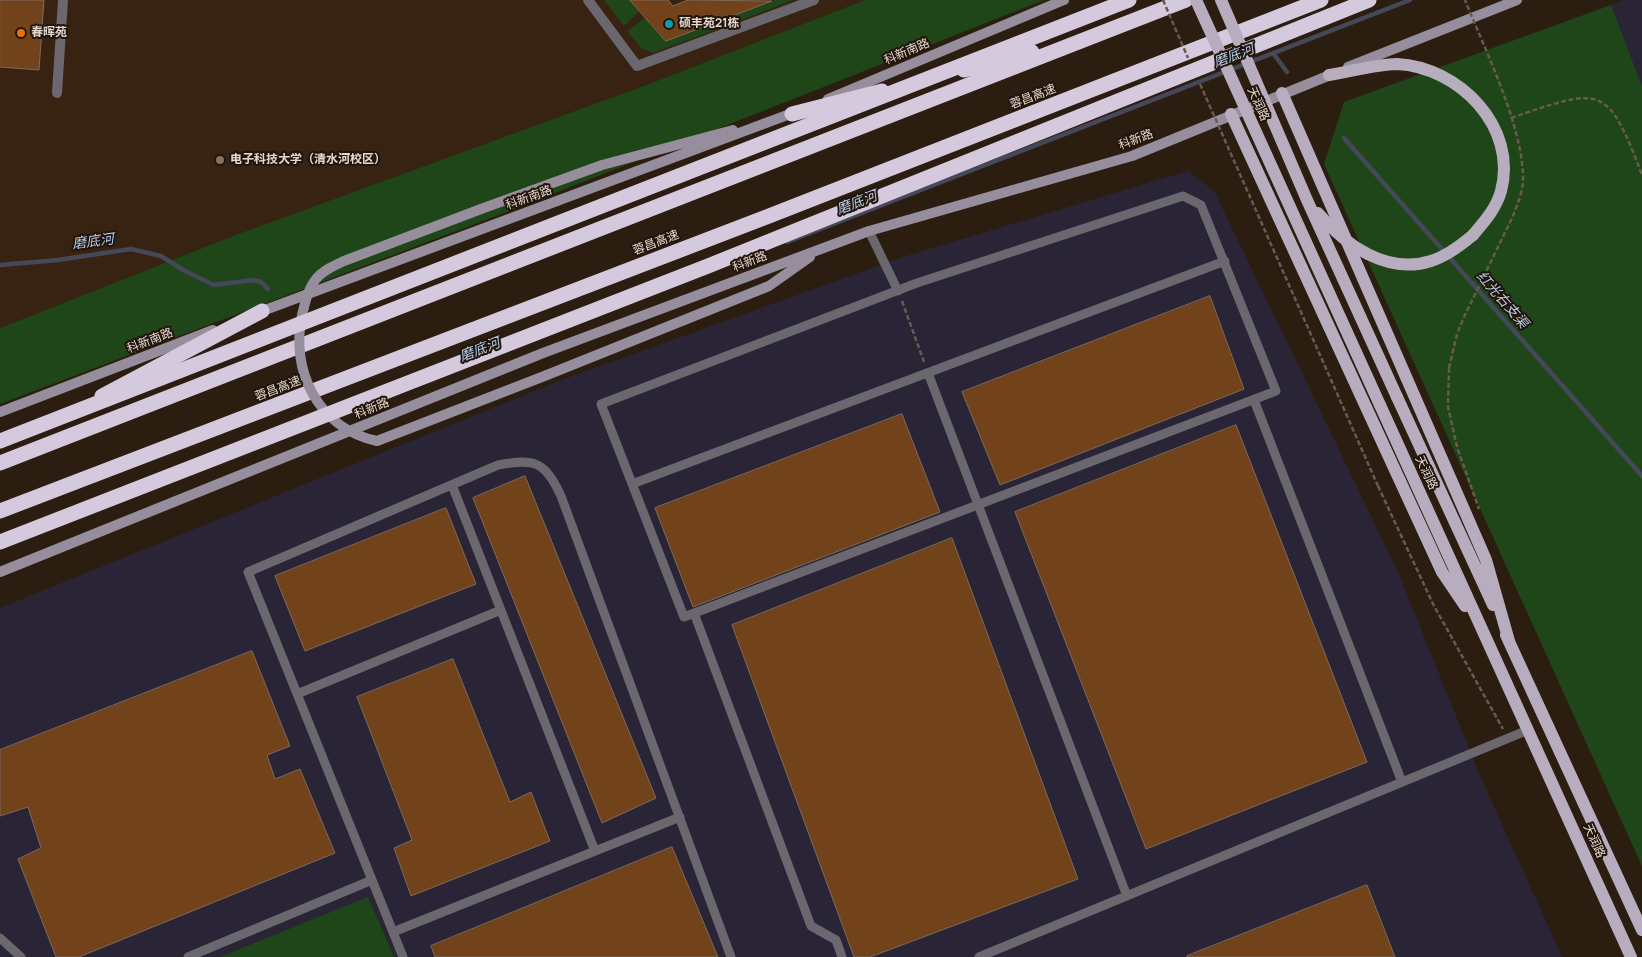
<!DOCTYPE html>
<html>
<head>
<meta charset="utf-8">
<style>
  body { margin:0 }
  canvas { display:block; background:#2c1d11 }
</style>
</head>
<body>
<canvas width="1642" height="957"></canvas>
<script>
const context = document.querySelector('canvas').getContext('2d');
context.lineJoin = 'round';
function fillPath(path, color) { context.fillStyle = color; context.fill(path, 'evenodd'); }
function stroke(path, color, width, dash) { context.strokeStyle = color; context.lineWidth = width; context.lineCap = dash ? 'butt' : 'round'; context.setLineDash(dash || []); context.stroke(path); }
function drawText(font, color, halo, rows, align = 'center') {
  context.font = font + ' Manrope,"Noto Sans SC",sans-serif'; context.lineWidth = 4; context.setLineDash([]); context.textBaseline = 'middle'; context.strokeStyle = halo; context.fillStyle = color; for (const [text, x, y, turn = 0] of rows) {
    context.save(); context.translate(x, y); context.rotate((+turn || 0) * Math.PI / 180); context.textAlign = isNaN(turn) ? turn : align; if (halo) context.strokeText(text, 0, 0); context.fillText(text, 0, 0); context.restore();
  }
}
const industrial = new Path2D(`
  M1623,0H1642V86L1611,5Z
  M1188,171L1214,191L1399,574L1480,776L1562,957H0V608L564,379L906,256Z`);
const built = new Path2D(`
  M0,0H865L649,84L233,236L0,328Z`);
const green = new Path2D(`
  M604,0H630L639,11L624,26Z
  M775,0H793L739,21L736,15Z
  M865,0H1044L517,208L0,404V328L233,236L649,84Z
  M1611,5L1642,86V866L1324,164L1344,102Z
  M645,18L666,41L728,18L731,24L653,53L642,49L627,31Z
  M368,897L394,957H220Z`);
const stream = new Path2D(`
  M1273,53L1287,72
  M1344,138L1642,476
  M787,242L1410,0
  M0,265L58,260L131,249L161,256L185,271L214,285L253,280L261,282L268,289`);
const building = new Path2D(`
  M0,0H44L39,70L0,67Z
  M630,0H668L673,6L688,0L772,1L666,41Z
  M1210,296L1244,389L1000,485L962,392Z
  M902,414L940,512L693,607L655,508Z
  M1236,425L1367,762L1146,849L1015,512Z
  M525,476L656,798L602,823L473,498Z
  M446,508L476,584L305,651L275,576Z
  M952,538L1078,879L870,957H854L732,625Z
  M252,651L290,746L267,755L275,779L300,769L335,853L79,957H56L18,859L41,848L28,807L0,816V750Z
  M453,659L510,802L531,792L550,841L411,896L394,848L412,840L357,697Z
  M672,847L718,957H435L431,946Z
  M1367,885L1395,957H1187V956Z`);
const path = new Path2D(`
  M1511,118C1602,87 1607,83 1642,175
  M902,301L924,362
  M1449,368L1448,407L1457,447L1479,509
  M1378,486L1434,606L1503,729`);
const service = new Path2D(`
  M1183,196L1201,205L1276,391L684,617L601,404L917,283Z
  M869,231L898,291
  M928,373L1127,896
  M1254,400L1402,782
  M632,484L1225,261
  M452,485L595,851
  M694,613L811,926L836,940L842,957
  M297,694L501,610
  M393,932L680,817
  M0,938L21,957
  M188,957L372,880
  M403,957L248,572L498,465C534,458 545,461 561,496L731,957
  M979,957L1528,730`);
const minor = new Path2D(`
  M588,0L637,66L814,0
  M57,93L63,0`);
const secondary = new Path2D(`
  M1348,67L1517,0
  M828,99L1064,0
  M481,209L602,165L733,130
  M257,313L798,111
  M547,375L769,286L810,257
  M0,412L213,330
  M0,572L543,353L869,231L1132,156L1335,73`);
const primary = new Path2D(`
  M1329,75C1349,72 1377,64 1397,64C1459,67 1518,127 1501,191C1496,209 1484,222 1473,235
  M1282,93L1486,560L1509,641
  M1231,114L1442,572L1465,606
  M1397,397L1493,605
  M1380,405L1631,957
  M1506,635L1642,930`);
const motorway = new Path2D(`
  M964,70L1032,52
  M792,114L882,91
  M102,396L262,311
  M0,463L1186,0
  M0,511L769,216L1321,0`);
const pathBridge = new Path2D(`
  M1163,0L1188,58
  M1200,84L1378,486
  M1449,368L1457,334L1464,317L1513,216C1518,203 1524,189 1523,175C1521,122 1485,50 1465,0`);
const secondaryBridge = new Path2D(`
  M481,209L344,261C334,266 323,270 316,279C308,289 305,303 302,315C290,371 318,428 377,441L547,375`);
const primaryBridge = new Path2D(`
  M1196,0L1380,405
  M1221,0L1307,200L1397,397
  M1318,213C1345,245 1387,275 1431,261C1447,256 1460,246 1473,235`);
const motorwayBridge = new Path2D(`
  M0,441L1129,0
  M0,542L708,266L1369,0`);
const markers = [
  [669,24,5,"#0f9aa8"],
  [21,33,5,"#e8710a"],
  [220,160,5,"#8d6e63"]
];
const poiNames = [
  ["硕丰苑21栋",679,24],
  ["春晖苑",31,33],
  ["电子科技大学（清水河校区）",230,160]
];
const streetNames = [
  ["科新南路",907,52,-23],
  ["蓉昌高速",1033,97,-21],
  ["天润路",1258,104,66],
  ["科新路",1136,140,-21],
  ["科新南路",529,198,-20],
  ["蓉昌高速",656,243,-21],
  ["科新路",750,262,-21],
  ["科新南路",150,341,-21],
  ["蓉昌高速",278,389,-21],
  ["科新路",372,409,-22],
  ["天润路",1426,473,65],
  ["天润路",1594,841,66]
];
const waterNames = [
  ["磨底河",1234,56,-21],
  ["磨底河",857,203,-21],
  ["磨底河",93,242,-7],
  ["红光右支渠",1502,300,49],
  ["磨底河",480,350,-21]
];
fillPath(industrial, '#292536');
fillPath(built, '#382313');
fillPath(green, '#1f4618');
stroke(stream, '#444859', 4.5);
fillPath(building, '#72431a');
stroke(building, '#7d6a5c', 1);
stroke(path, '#685a4f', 2.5, [5, 2.5]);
stroke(service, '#6b676f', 9);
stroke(minor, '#6b676f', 10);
stroke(secondary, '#968e9c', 10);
stroke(primary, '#b7adbe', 12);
stroke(motorway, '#d5c9de', 15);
stroke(pathBridge, '#685a4f', 2.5, [5, 2.5]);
stroke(secondaryBridge, '#968e9c', 10);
stroke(primaryBridge, '#b7adbe', 12);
stroke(motorwayBridge, '#d5c9de', 15);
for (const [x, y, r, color] of markers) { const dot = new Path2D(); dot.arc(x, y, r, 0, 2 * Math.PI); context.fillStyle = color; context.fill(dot); stroke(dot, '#221408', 2); }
drawText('bold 12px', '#e4d9d2', '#221408', poiNames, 'left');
drawText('12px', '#e4d9d2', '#221408', streetNames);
drawText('italic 14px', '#b3cdee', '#221408', waterNames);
</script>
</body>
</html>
